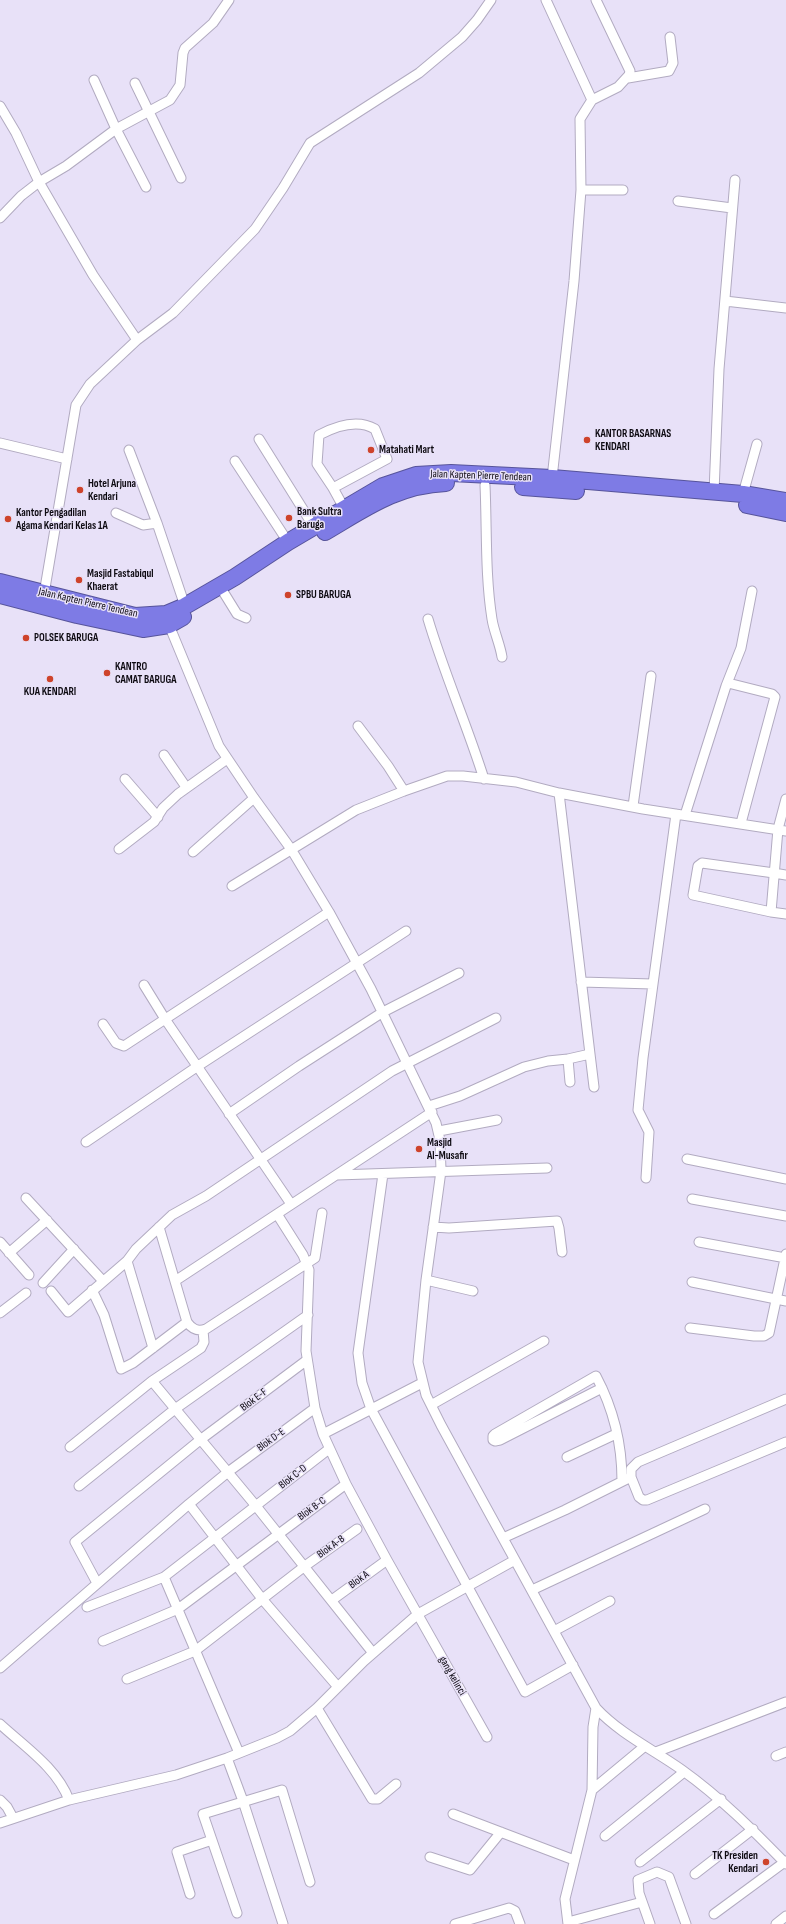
<!DOCTYPE html>
<html>
<head>
<meta charset="utf-8">
<style>
  body { margin:0 }
  canvas { display:block; background:#e8e1f8 }
</style>
</head>
<body>
<canvas width="786" height="1924"></canvas>
<script>
const context = document.querySelector('canvas').getContext('2d');
context.lineJoin = 'round';
function stroke(path, color, width, dash) { context.strokeStyle = color; context.lineWidth = width; context.lineCap = dash ? 'butt' : 'round'; context.setLineDash(dash || []); context.stroke(path); }
function drawText(font, color, halo, rows, align = 'center') {
  context.font = font + ' "Sofia Sans Condensed",sans-serif'; context.lineWidth = 3; context.setLineDash([]); context.textBaseline = 'middle'; context.strokeStyle = halo; context.fillStyle = color; for (const [text, x, y, turn = 0] of rows) {
    context.save(); context.translate(x, y); context.rotate((+turn || 0) * Math.PI / 180); context.textAlign = isNaN(turn) ? turn : align; if (halo) context.strokeText(text, 0, 0); context.fillText(text, 0, 0); context.restore();
  }
}
const street = new Path2D(`
  M546,0L592,100
  M628,78L669,71L673,63L670,37
  M94,80L116,129L146,187
  M135,83L181,178
  M0,106L16,133L39,182L93,275L137,340L90,384L76,405L44,594
  M581,190H623
  M678,201L732,208
  M0,218L21,196L39,182L66,166L116,129L170,100L180,85L183,53L185,48L213,23L229,0
  M725,301L786,308
  M137,340L173,313L255,229L283,188L310,143L419,73L462,37L477,20L491,0
  M259,439L314,527
  M0,443L67,459
  M129,450L157,523L185,606
  M235,461L288,542
  M552,478L574,281L581,190L580,119L592,100L618,87L629,75L630,71L596,0
  M485,485C487,529 485,575 492,619C494,632 500,644 502,657
  M333,488L387,459L375,429C358,419 336,426 319,435L317,464L333,488L344,508
  M714,492L719,369L735,180
  M743,494L757,444
  M116,513L143,525L157,523
  M224,593L237,614L246,618
  M428,619C444,673 467,725 484,779
  M169,625L219,746L254,798L291,849L329,912L371,989L436,1123L440,1140L441,1171L426,1280L418,1362L426,1395L441,1425L596,1708C620,1734 654,1750 682,1770C721,1798 753,1830 786,1864
  M728,683L772,694L775,697L741,823
  M358,726L388,766L404,791
  M164,755L186,787
  M125,779L158,817
  M559,793L590,1054L568,1059
  M786,799L778,829L771,912L693,895L698,866L702,863L774,873L786,875
  M633,806L651,676
  M685,815L726,686L741,648L752,591
  M119,849L154,822L163,808L178,794L227,759
  M193,852L254,798
  M232,886L356,810L404,791L447,776H463L516,782L559,793L643,809L786,831
  M771,912L786,914
  M581,982L653,984
  M144,985L165,1019L291,1204
  M103,1024L116,1043L124,1046L329,912
  M590,1054L594,1087
  M429,1106L460,1096L524,1067L548,1061L568,1059L570,1082
  M229,1114L299,1066L383,1012L459,973
  M439,1131L497,1120
  M86,1142L198,1066L406,931
  M687,1159L786,1179
  M383,1174L358,1353L362,1383L371,1409L525,1692L573,1665
  M337,1175L547,1168
  M646,1178L649,1132L638,1110L643,1058L676,814
  M26,1198L103,1281
  M692,1199L786,1216
  M277,1214L303,1255L309,1270L306,1351L315,1408L323,1434L422,1383
  M159,1227L187,1322C192,1329 197,1332 206,1329L315,1258L322,1213
  M433,1227L449,1228L557,1221L559,1228L562,1252
  M0,1242L29,1275
  M699,1242L786,1258
  M9,1253L47,1220
  M127,1261L153,1348
  M426,1280L473,1291
  M175,1281L432,1112
  M692,1282L786,1301
  M43,1283L74,1249
  M92,1290L104,1315L121,1369L133,1363L187,1322
  M51,1291L68,1312L127,1261L136,1249L172,1215L206,1196L392,1071L496,1018
  M0,1313L26,1293
  M690,1328L754,1336H764L769,1333L786,1254
  M152,1381L256,1506L373,1653
  M602,1388L500,1440L495,1441L493,1440V1436L495,1434L596,1376C613,1408 622,1445 622,1481
  M431,1405L544,1341
  M323,1434L346,1484L387,1560L487,1737
  M70,1447L152,1381L201,1348L204,1342L203,1330
  M567,1457L616,1434
  M631,1477V1469L638,1462L786,1399
  M79,1486L175,1409L308,1315
  M189,1504L263,1600L338,1687
  M503,1538L565,1510L631,1477L639,1497L643,1500H647L786,1442
  M164,1577L239,1753
  M97,1583L75,1542L200,1440L307,1360
  M532,1590L705,1509
  M332,1600L387,1560
  M87,1607L164,1577L329,1449
  M554,1631L610,1601
  M103,1641L178,1609L346,1484
  M0,1668L189,1504L228,1472L315,1408
  M127,1679L195,1651L305,1566L357,1529
  M317,1708L372,1799H378L396,1784
  M0,1724C25,1747 57,1768 69,1800
  M656,1752L786,1702
  M776,1756L786,1752
  M227,1758L243,1801L283,1924
  M592,1790L645,1746
  M0,1800L7,1807L13,1818
  M453,1814L574,1860
  M0,1823L69,1800L176,1775L227,1758L277,1738L290,1731L317,1708L364,1661L418,1614L515,1560
  M605,1836L684,1772
  M430,1857L470,1870L501,1832
  M640,1862L721,1799
  M695,1874L753,1829
  M190,1894L177,1852L212,1840
  M237,1913L203,1814L282,1790L310,1882
  M714,1914L786,1861
  M568,1922L642,1902
  M455,1924L509,1908L515,1911L520,1924
  M568,1924L565,1899L592,1790L593,1727L596,1708
  M650,1924L639,1893L638,1880L657,1872L669,1877L686,1924
  M776,1924L786,1916`);
const highway = new Path2D(`
  M523,487L576,491
  M747,505L786,513
  M325,532C366,508 397,485 446,483
  M0,582L135,616L166,614L185,606L235,577L288,542L383,486L416,475L451,473L552,478L743,494L786,501
  M0,595L77,615L143,629L169,625L183,617`);
const markers = [
  [587,440,4,"#ce432b"],
  [371,450,4,"#ce432b"],
  [80,490,4,"#ce432b"],
  [289,518,4,"#ce432b"],
  [8,519,4,"#ce432b"],
  [79,580,4,"#ce432b"],
  [288,595,4,"#ce432b"],
  [26,638,4,"#ce432b"],
  [107,673,4,"#ce432b"],
  [50,679,4,"#ce432b"],
  [419,1149,4,"#ce432b"],
  [766,1862,4,"#ce432b"]
];
const poiNames = [
  ["KANTOR BASARNAS",595,434],
  ["KENDARI",595,447],
  ["Matahati Mart",379,450],
  ["Hotel Arjuna",88,484],
  ["Kendari",88,497],
  ["Bank Sultra",297,512],
  ["Baruga",297,525],
  ["Kantor Pengadilan",16,513],
  ["Agama Kendari Kelas 1A",16,526],
  ["Masjid Fastabiqul",87,574],
  ["Khaerat",87,587],
  ["SPBU BARUGA",296,595],
  ["POLSEK BARUGA",34,638],
  ["KANTRO",115,667],
  ["CAMAT BARUGA",115,680],
  ["KUA KENDARI",50,692,"center"],
  ["Masjid",427,1143],
  ["Al-Musafir",427,1156],
  ["TK Presiden",758,1856,"right"],
  ["Kendari",758,1869,"right"]
];
const streetNames = [
  ["Jalan Kapten Pierre Tendean",481,476,2],
  ["Jalan Kapten Pierre Tendean",88,603,13],
  ["Blok E-F",254,1400,-37],
  ["Blok D-E",271,1440,-36],
  ["Blok C-D",293,1477,-38],
  ["Blok B-C",312,1509,-36],
  ["Blok A-B",331,1547,-36],
  ["Blok A",359,1580,-36],
  ["gang kelinci",452,1676,60]
];
stroke(street, '#b2abc1', 11);
stroke(highway, '#57549b', 18);
stroke(street, '#fff', 9);
stroke(highway, '#7e7be5', 16);
for (const [x, y, r, color] of markers) { const dot = new Path2D(); dot.arc(x, y, r, 0, 2 * Math.PI); context.fillStyle = color; context.fill(dot); stroke(dot, '#e8e1f8', 1.5); }
drawText('bold 11px', '#0e0b12', '#e8e1f8', poiNames, 'left');
drawText('11px', '#0e0b12', '#e8e1f8', streetNames);
</script>
</body>
</html>
